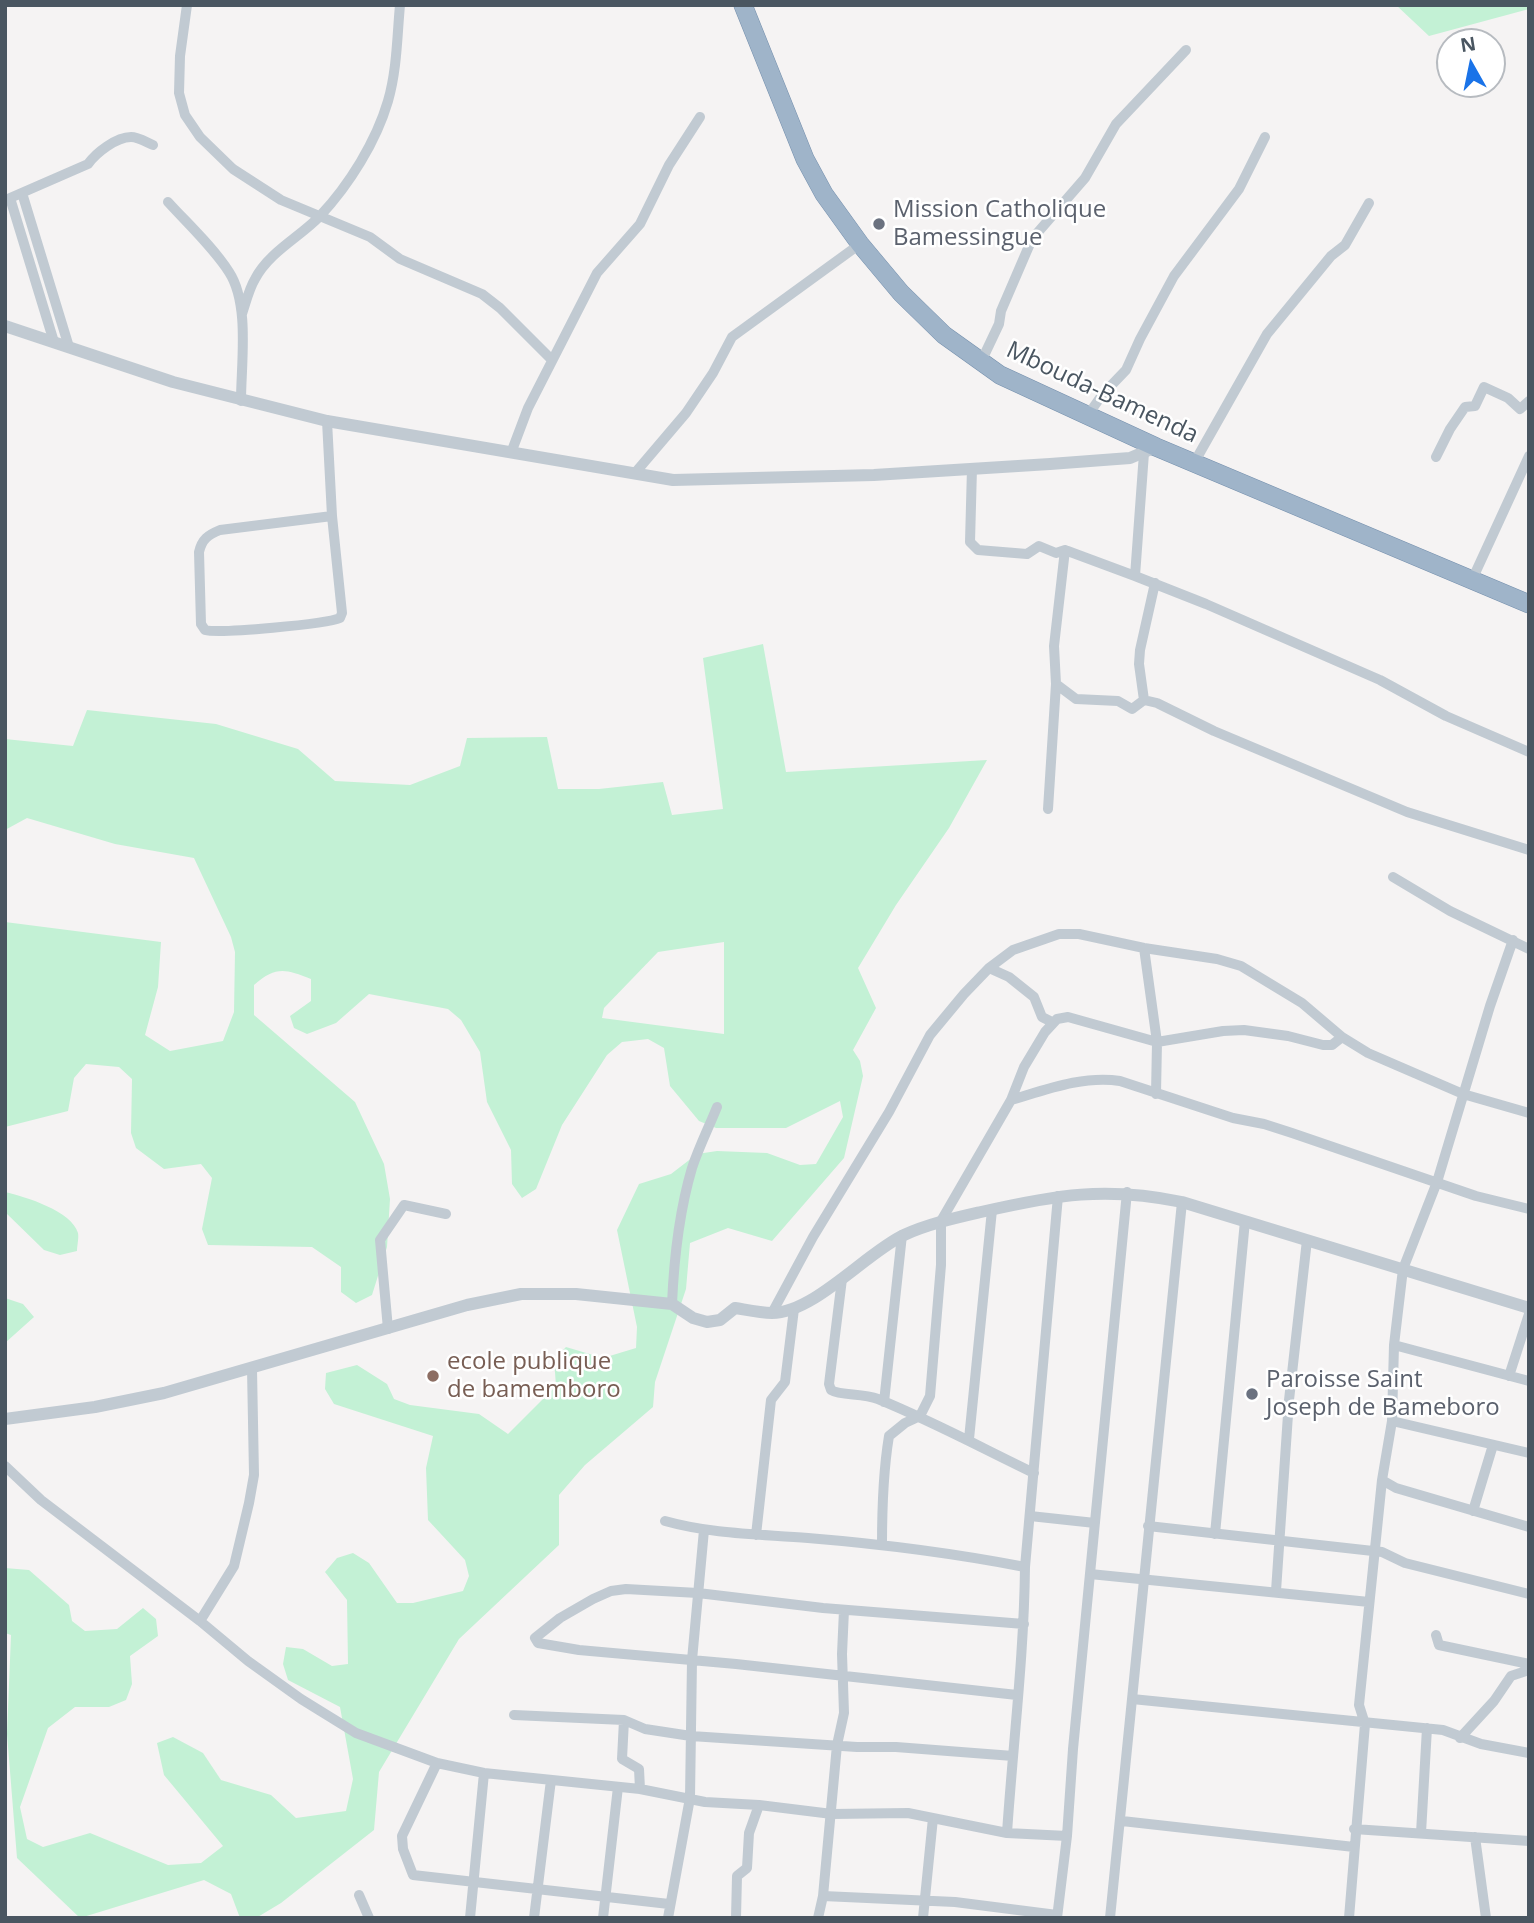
<!DOCTYPE html>
<html>
<head>
<meta charset="utf-8">
<style>
  body { margin:0 }
  #map { position:relative; width:1534px; height:1923px; overflow:hidden; background:#f5f3f3; font-family:"Open Sans",sans-serif }
  canvas { display:block }
  .frame { position:absolute; inset:0; border:7px solid #4a5661; pointer-events:none }
  .north { position:absolute; left:1436px; top:28px; width:70px; height:70px; box-sizing:border-box; background:#fff; border:2px solid #b7bbc0; border-radius:50%; rotate:351deg; font-size:19px; font-weight:700; line-height:28px; text-align:center; color:#4a5661 }
  .north::after { content:''; display:block; margin:auto; width:24px; height:32px; background:#1a73e8; clip-path:polygon(50% 0,100% 100%,50% 72%,0 100%) }
</style>
</head>
<body>
<div id="map">
<canvas width="1534" height="1923"></canvas>
<div class="frame"></div>
<div class="north">N</div>
</div>
<script>
const context = document.querySelector('canvas').getContext('2d');
context.lineJoin = 'round';
function fillPath(path, color) { context.fillStyle = color; context.fill(path, 'evenodd'); }
function stroke(path, color, width, dash) { context.strokeStyle = color; context.lineWidth = width; context.lineCap = dash ? 'butt' : 'round'; context.setLineDash(dash || []); context.stroke(path); }
function drawText(font, color, halo, rows, align = 'center') {
  context.font = font + ' "Open Sans",sans-serif'; context.lineWidth = 5; context.setLineDash([]); context.textBaseline = 'middle'; context.strokeStyle = halo; context.fillStyle = color; for (const [text, x, y, turn = 0] of rows) {
    context.save(); context.translate(x, y); context.rotate((+turn || 0) * Math.PI / 180); context.textAlign = isNaN(turn) ? turn : align; if (halo) context.strokeText(text, 0, 0); context.fillText(text, 0, 0); context.restore();
  }
}
const green = new Path2D(`
  M1396,5H1529V9L1429,36Z
  M763,644L786,772L987,760L949,828L896,905L858,968L876,1008L853,1050L860,1061L863,1076L844,1158L772,1241L728,1228L690,1243L686,1289L655,1382L653,1407L585,1465L559,1495V1545L459,1639L379,1772L374,1830L281,1903L256,1918H240L231,1894L204,1880L80,1918L17,1858L7,1734L11,1635L5,1633V1568L29,1570L69,1605L72,1621L85,1631L117,1629L143,1608L156,1619L158,1636L130,1656L132,1684L126,1700L109,1707H75L48,1728L20,1807L27,1839L43,1847L90,1833L168,1865L201,1863L223,1846L164,1775L157,1743L173,1737L203,1753L221,1780L271,1795L296,1818L346,1811L353,1779L340,1707L288,1680L283,1664L286,1647L303,1649L332,1666L348,1664L347,1600L325,1572L337,1558L353,1553L369,1563L397,1603H413L463,1591L469,1576L465,1560L428,1520L426,1468L433,1436L334,1404L325,1389L326,1373L357,1365L387,1384L394,1399L410,1405L479,1414L508,1434L556,1386L554,1359L566,1347L603,1358L636,1348L637,1327L617,1230L639,1184L671,1174L697,1154L717,1151L767,1153L800,1165L816,1164L843,1117L840,1101L786,1128H716L699,1121L670,1086L664,1048L648,1039L622,1042L607,1055L562,1125L536,1189L522,1198L512,1184L511,1150L487,1102L480,1052L461,1020L448,1009L369,994L336,1023L307,1034L294,1028L290,1016L311,1001V979C285,969 276,966 254,985V1015L355,1102L384,1164L390,1199L387,1247L372,1295L356,1303L341,1292V1267L312,1247L208,1245L202,1229L212,1178L201,1164L164,1169L136,1148L131,1133L132,1079L119,1067L86,1064L74,1078L68,1111L5,1127V922L161,942L158,987L145,1035L170,1051L223,1041L234,1012L235,952L231,937L194,858L115,844L27,818L5,830V739L73,746L87,710L216,724L298,749L335,781L410,785L460,766L467,738L547,737L558,789H599L663,782L672,815L723,809L703,658ZM724,942V1034L602,1018L604,1008L658,952Z
  M5,1192C26,1197 72,1211 78,1233C79,1238 77,1246 77,1251L60,1255L44,1250L5,1212Z
  M5,1298L23,1304L34,1317L5,1343Z`);
const minor = new Path2D(`
  M187,5L180,56L179,93L185,115L200,137L233,169L281,200L370,237L400,259L482,294L500,308L552,360
  M22,193L69,347
  M168,202C188,224 213,247 229,272C250,304 241,364 241,401
  M242,314C246,302 249,289 255,279C269,252 300,237 320,216C349,185 376,142 388,101C397,70 397,37 400,5
  M54,342L10,198L88,164C96,153 116,137 131,137C138,137 146,142 153,145
  M981,362L999,324L1001,311L1032,239L1085,178L1116,124L1186,50
  M1088,415L1102,395L1126,370L1140,339L1174,276L1239,189L1265,137
  M327,421L332,516L342,613L340,618C326,624 220,634 205,630L201,624L199,552C202,539 208,535 220,530L332,516
  M511,453L528,408L597,273L640,224L669,165L700,117
  M1144,453L1135,576L1206,604L1380,680L1446,716L1529,752
  M1436,457L1450,429L1465,407L1475,406L1484,387L1508,398L1520,409L1529,401
  M1194,463L1267,334L1331,256L1345,245L1369,203
  M972,468L970,542L978,550L1027,554L1039,546L1056,553L1065,550L1135,576
  M635,473L686,413L713,373L732,337L860,244
  M1472,580L1529,456
  M1155,583L1140,650L1139,664L1144,700L1157,703L1214,731L1407,812L1529,850
  M1056,684L1076,699L1118,701L1132,709L1144,700
  M1048,809L1056,684L1054,646L1065,550
  M1393,877L1450,911L1529,949
  M1144,948L1157,1042L1156,1094
  M989,968L1009,977L1034,997L1042,1017L1052,1022
  M1011,1100C1045,1090 1084,1075 1120,1081L1233,1118L1264,1124L1292,1133L1476,1196L1529,1209
  M842,1279L829,1384L831,1390C841,1396 862,1393 878,1399C932,1421 982,1448 1034,1473
  M672,1304C674,1258 679,1212 692,1168C699,1147 709,1127 717,1107
  M772,1313L813,1237L889,1112L930,1035L964,994L989,968L1013,950L1059,934H1079L1144,948L1217,959L1241,966L1302,1003L1342,1037L1368,1053L1463,1094L1529,1113
  M388,1329L380,1240L404,1205L446,1214
  M1394,1345L1529,1381
  M1509,1376L1529,1314
  M884,1402L902,1235
  M1392,1421L1529,1453
  M969,1439L992,1210
  M5,1466L41,1500L200,1621L248,1661L301,1699L356,1733L437,1763L484,1773L640,1789L705,1802L759,1805L832,1814L908,1813L1007,1833L1067,1836
  M1382,1480L1396,1488L1529,1527
  M1473,1511L1493,1445
  M1030,1516L1095,1523
  M665,1521C711,1534 759,1534 808,1538C881,1544 953,1553 1025,1567
  M1148,1526L1382,1552L1405,1563L1529,1594
  M1215,1534L1245,1221
  M756,1535L771,1400L785,1382L794,1309
  M882,1545C882,1508 883,1472 889,1436L905,1423L920,1416L930,1396L941,1265V1221L1011,1100L1024,1067L1045,1032L1057,1019L1068,1017L1157,1042L1223,1031L1244,1030L1288,1036L1323,1045H1332L1342,1037
  M1090,1574L1369,1602
  M1276,1591L1289,1400L1307,1240
  M200,1621L234,1566L249,1503L254,1475L252,1369
  M1436,1635L1439,1645L1529,1664
  M1017,1695L736,1664L579,1650L538,1643L535,1638L560,1618L593,1599L611,1591L626,1589L698,1593L823,1608L1024,1624
  M1132,1699L1443,1730L1481,1744L1529,1753
  M514,1715L624,1720L645,1729L691,1736L857,1747H896L1013,1756
  M624,1720L622,1759L639,1769L640,1789
  M1460,1738L1494,1701L1511,1676L1529,1670
  M437,1763L402,1836L403,1849L413,1875L669,1904
  M1122,1821L1354,1847
  M1354,1829L1529,1841
  M1007,1833C1013,1744 1024,1656 1025,1567L1058,1196
  M1421,1833L1427,1728
  M1475,1837L1486,1918
  M359,1895L369,1918
  M823,1896L955,1902L1057,1915
  M470,1918L484,1773
  M534,1918L551,1780
  M603,1918L618,1787
  M668,1918L690,1798L692,1660L704,1530
  M736,1918L737,1876L747,1868L749,1833L759,1805
  M818,1918L823,1896L837,1745L844,1713L842,1654L844,1610
  M923,1918L933,1818
  M1057,1918L1067,1836L1073,1749L1127,1192
  M1110,1918L1182,1202
  M1349,1918L1365,1724L1359,1705L1382,1480L1392,1421L1394,1345L1403,1269L1437,1182L1490,1006L1513,940`);
const tertiary = new Path2D(`
  M5,326L173,382L327,421L673,480L874,475L1050,464L1130,458L1156,447
  M5,1419L95,1407L164,1393L467,1305L521,1294H576L672,1304L693,1318L707,1322L720,1320L735,1308C747,1310 760,1313 772,1313C814,1313 867,1252 904,1235C928,1224 955,1218 981,1212C1056,1195 1105,1186 1182,1202L1529,1308`);
const trunk = new Path2D(`
  M743,5L805,159L824,194L860,244L901,293L944,335L1000,375L1156,447L1529,604`);
const markers = [
  [879,224,7,"#6b7280"],
  [433,1376,7,"#8d6e63"],
  [1252,1394,7,"#6b7280"]
];
const worshipNames = [
  ["Mission Catholique",893,210],
  ["Bamessingue",893,238],
  ["Paroisse Saint",1266,1380],
  ["Joseph de Bameboro",1266,1408]
];
const streetNames = [
  ["Mbouda-Bamenda",1102,393,25]
];
const educationNames = [
  ["ecole publique",447,1362],
  ["de bamemboro",447,1390]
];
fillPath(green, '#c3f1d5');
stroke(trunk, '#7690ad', 19);
stroke(minor, '#c1cad2', 10);
stroke(tertiary, '#c1cad2', 12);
stroke(trunk, '#9fb4c9', 18);
for (const [x, y, r, color] of markers) { const dot = new Path2D(); dot.arc(x, y, r, 0, 2 * Math.PI); context.fillStyle = color; context.fill(dot); stroke(dot, '#fff', 2.5); }
drawText('24px', '#5b616d', '#fff', worshipNames, 'left');
drawText('24px', '#4a5661', '#fff', streetNames);
drawText('24px', '#785e54', '#fff', educationNames, 'left');
</script>
</body>
</html>
